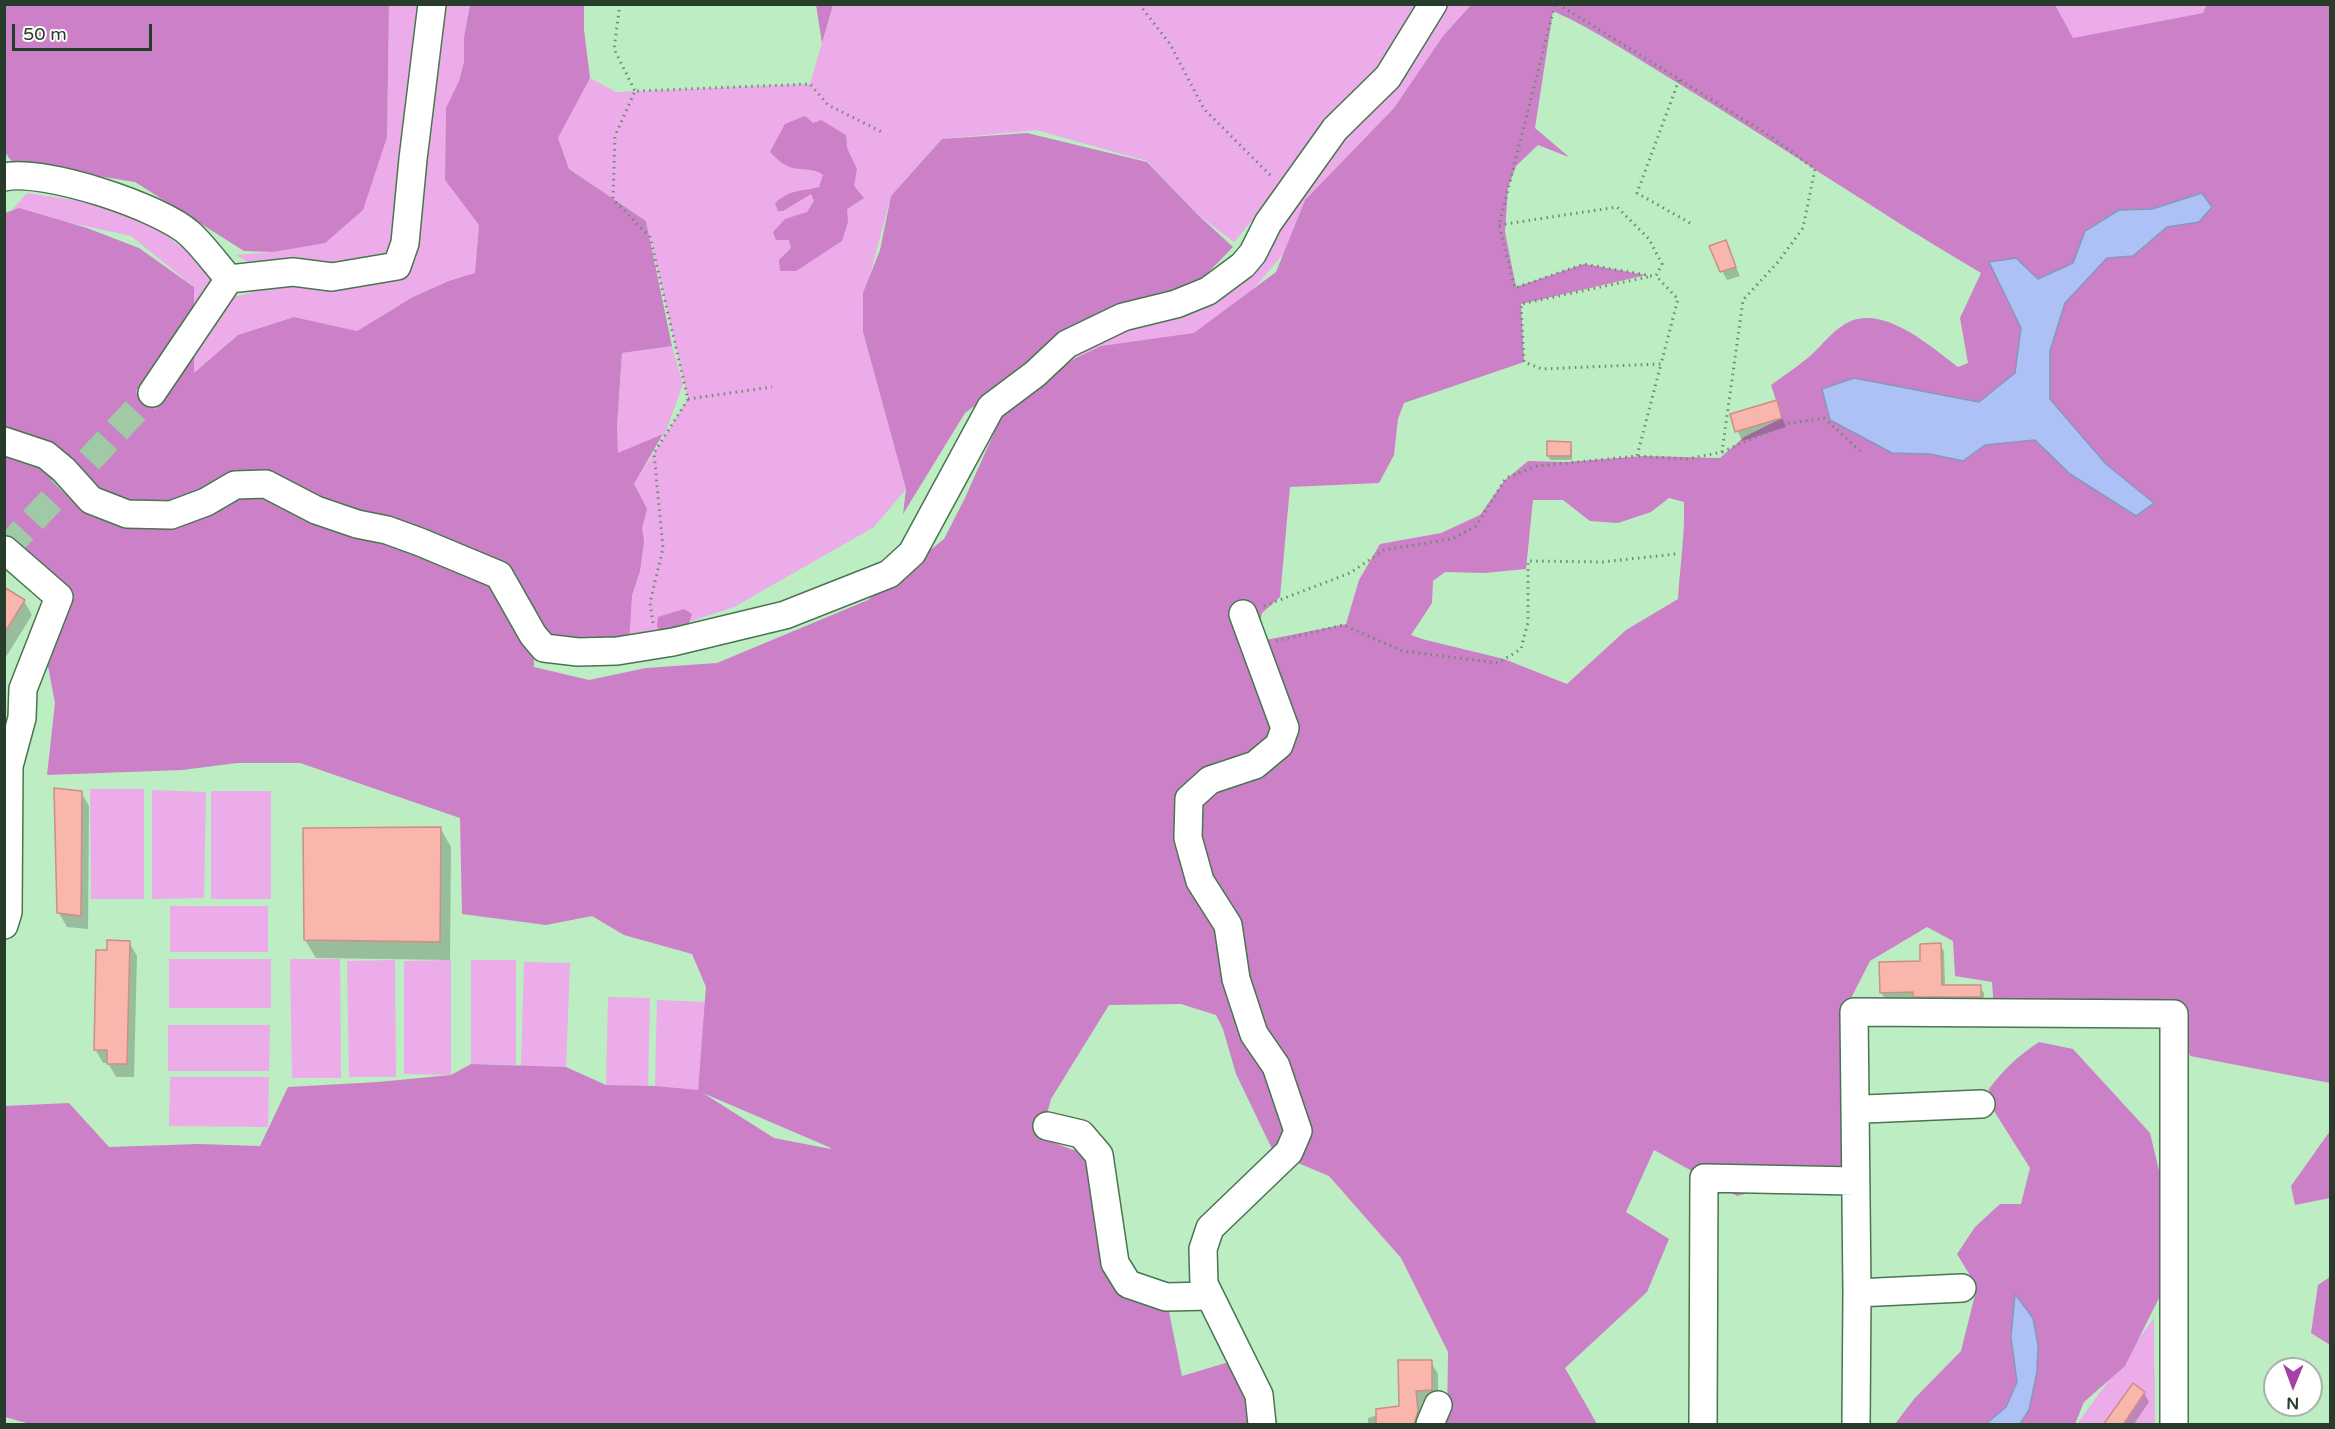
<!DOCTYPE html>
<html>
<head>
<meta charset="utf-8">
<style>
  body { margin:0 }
  #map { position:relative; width:2335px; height:1429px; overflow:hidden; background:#bdedc3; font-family:"Varela Round",sans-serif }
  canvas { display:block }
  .frame { position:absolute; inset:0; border:6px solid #283c2b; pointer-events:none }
  .north { position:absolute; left:2263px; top:1357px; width:60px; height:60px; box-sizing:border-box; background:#fff; border:2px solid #a9b1aa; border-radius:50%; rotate:181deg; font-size:16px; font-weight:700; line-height:24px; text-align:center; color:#283c2b }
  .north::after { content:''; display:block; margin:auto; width:21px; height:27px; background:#a640a4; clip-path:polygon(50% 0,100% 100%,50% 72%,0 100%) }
  .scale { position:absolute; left:12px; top:24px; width:140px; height:27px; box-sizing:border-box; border:3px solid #283c2b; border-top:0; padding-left:8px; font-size:18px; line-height:21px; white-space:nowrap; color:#283c2b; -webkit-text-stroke:4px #fff; paint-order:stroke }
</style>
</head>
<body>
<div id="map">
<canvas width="2335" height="1429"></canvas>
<div class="frame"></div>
<div class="north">N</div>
<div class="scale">50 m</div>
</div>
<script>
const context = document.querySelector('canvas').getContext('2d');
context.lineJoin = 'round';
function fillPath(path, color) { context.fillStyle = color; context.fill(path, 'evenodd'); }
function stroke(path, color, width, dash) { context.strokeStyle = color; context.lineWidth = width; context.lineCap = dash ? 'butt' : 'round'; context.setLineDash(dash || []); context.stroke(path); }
const green = new Path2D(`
  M389,5H421L392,254L380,262L254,266L236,255L273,252L387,137Z
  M439,5H470L464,37V62L459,81L446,108L445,179L479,225L475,273L394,308L357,331L294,317L238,335L194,374V287L131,236L12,210L27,193L74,200L143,216L177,244L196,255L229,298L292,283L404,273Z
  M833,5H1427L1372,77L1234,242L1197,214L1147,161L1036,130L942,139L891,196L870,275L863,332L906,489L874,527L734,607L629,642L634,484L688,399L646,221L569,169L558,138L590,78L616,92L810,84Z
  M1435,5H1471L1443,36L1394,108L1305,200L1284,253L1250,293L1193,335L1101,346L1074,359L1102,327L1234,270Z
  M2052,5H2207L2204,13L2070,39Z
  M672,346L683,384L665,434L618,454L617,426L622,353Z
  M90,789H144V899H91Z
  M152,790L206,792L204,898L152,899Z
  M211,791H271V899H211Z
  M170,906H268V952H170Z
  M169,959H271V1008H169Z
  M290,959H340L341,1078H292Z
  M395,960L396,1077H349L347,961Z
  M451,960V1075L404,1074V961Z
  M471,960H516V1065L471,1064Z
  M524,962L570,963L566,1067L521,1066Z
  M608,997L650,998L648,1086L606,1085Z
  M657,1000L706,1002L698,1091L655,1086Z
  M168,1025H270L269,1071H168Z
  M170,1077H269L268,1127L169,1126Z
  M2154,1318L2155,1424H2077Z`);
const forest = new Path2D(`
  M4,5H389L387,137L363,210L325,243L273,252L244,251L135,182L12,162L4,151Z
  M470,5H584V30L590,78L558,138L569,169L646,221L672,346L622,353L617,426L618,453L663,434L634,484L647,509L642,528L644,541L640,571L632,595L629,642L533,635L534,667L589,680L646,668L717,663L868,600L944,539L965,498L1001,417L1040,382L1074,359L1101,346L1194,333L1276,272L1305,200L1394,108L1443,36L1471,5H2055L2073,38L2203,13L2207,5H2330V1083L2190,1056L2174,1010L1994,1009L1992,982L1955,976L1953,941L1927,927L1870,961L1847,1006L1845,1166L1737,1196L1654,1150L1626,1212L1669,1239L1647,1292L1565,1368L1597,1424H1447L1448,1352L1401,1258L1329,1176L1274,1153L1236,1074L1223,1029L1216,1015L1181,1004L1109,1005L1051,1099L1041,1137L1070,1149L1099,1155L1128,1284L1166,1297L1182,1376L1229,1362L1262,1424H30L5,1417L4,1106L69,1103L109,1147L198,1144L260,1146L288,1087L378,1082L451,1075L471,1064L566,1067L606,1085L655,1086L698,1090L706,987L692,954L624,935L592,916L546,925L462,914L460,818L300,763H237L182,770L47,775L55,703L43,640L69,596L5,547V213L19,208L87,228L139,248L194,287V373L238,335L294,317L357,331L413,297L449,281L475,273L479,225L445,180L446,108L459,81L464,62V37ZM1553,11C1596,30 1636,58 1676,82C1779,144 1877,212 1981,273L1960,318L1968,363L1958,367C1931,347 1887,307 1851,321C1834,328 1822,346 1809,357C1797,367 1783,376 1771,385L1782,418L1744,437L1720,458L1644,456L1567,462L1528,461L1504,481L1480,515L1441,533L1380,544L1359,580L1346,624L1256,642L1262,613L1280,597L1290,487L1379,483L1394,455L1398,419L1404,403L1524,362L1521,304L1646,275L1584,264L1516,287L1505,232L1508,188L1516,166L1538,145L1569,157L1535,128ZM1669,498L1684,502C1685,535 1680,566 1678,599L1626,630L1567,684L1504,659L1422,639L1411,635L1432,603L1433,581L1445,572L1484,573L1526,569L1533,500H1563L1590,521L1618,523L1651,512ZM703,1093L831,1148V1149L774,1138Z
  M816,5H833L822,43Z
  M805,116L813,123L821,120L846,135L847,148L857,169L854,186L864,198L847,209L848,222L842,241L796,271H780L779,260L791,248L789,240H776L773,232L785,219L807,212L814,201L811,194L783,211H778L775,203C791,189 800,192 819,187L823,175C814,167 800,171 790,167C782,164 776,158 770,152L785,124Z
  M1027,133L1147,162L1197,214L1233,247L1192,289L1091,317L965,413L903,514L906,489L863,332V293L880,250L891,196L942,139Z
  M684,609L692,614L687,629L662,636L657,626L658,617Z
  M2039,1042L2073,1049L2150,1133L2161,1179L2164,1288L2125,1366L2084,1402L2075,1424H1895L1914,1399L1961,1351L1977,1287L1957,1254L1975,1227L2000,1204H2021L2030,1168L1994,1111L1989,1089C2003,1070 2019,1055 2039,1042Z
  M2330,1131V1198L2295,1205L2291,1186Z
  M2330,1277V1345L2311,1333L2318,1285Z`);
const water = new Path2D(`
  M2202,193L2212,207L2199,222L2167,227L2133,256L2107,258L2065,303L2050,351V399L2106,464L2154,503L2136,516L2070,474L2035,440L1985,445L1963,461L1930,454L1892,453L1830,420L1822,389L1854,378L1979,402L2015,373L2021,328L1989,262L2016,258L2038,279L2073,263L2085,231L2119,210L2152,209Z
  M2015,1294L2033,1318L2038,1345L2037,1372L2029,1410L2020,1424H1986L2006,1407L2017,1382L2011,1337Z`);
const shadow = new Path2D(`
  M1725,242L1740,276L1727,280L1722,271Z
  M1776,402L1786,427L1742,441L1731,415Z
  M1570,443L1572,447V460H1550L1548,456Z
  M4,589L24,601L32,615L4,660Z
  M81,792L89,806L88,929L67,927L59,913Z
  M441,829L451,847L450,960L316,958L305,940Z
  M129,942L137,956L134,1077H116L108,1063H103L95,1049L108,952Z
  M1940,945L1944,951L1945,986L1980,987L1984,993V1003H1918L1915,998L1885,999L1881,992L1922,963Z
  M1431,1362L1438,1374V1402H1422L1424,1424H1368V1418L1400,1408Z
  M2144,1393L2149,1402L2134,1424H2105Z`);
const building = new Path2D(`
  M1726,240L1736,267L1720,272L1709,246Z
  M1777,400L1782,418L1735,432L1730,414Z
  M1547,441L1571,442V456H1547Z
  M4,587L25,600L4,634Z
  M54,788L82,791L81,916L57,913Z
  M441,827L440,942L304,940L303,828Z
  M107,940L130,941L127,1064H107V1050H94L96,950H107Z
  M1941,943L1942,985H1981V997H1913V992L1880,993L1879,962L1920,961V944Z
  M1398,1360H1432V1390L1416,1391L1418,1411L1414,1425H1376V1409L1399,1406Z
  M2133,1383L2145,1392L2123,1425H2103Z`);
const minorTunnel = new Path2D(`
  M5,550L152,393`);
const path = new Path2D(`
  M620,4L614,49L635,91
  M1139,4L1170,44L1204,109L1272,177
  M1558,4L1767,134L1815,169L1803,228L1778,262L1743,300L1722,452L1687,459L1637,456
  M1679,80L1637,193L1690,223
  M1499,225L1617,207L1649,239L1662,264L1656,276L1678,299L1661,364L1542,369L1524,362L1521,304L1652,276L1584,264L1515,288L1499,225L1555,4
  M688,399L772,387
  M1722,452L1785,424L1824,418L1860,451
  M1264,606L1350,573L1384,550L1452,539L1476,526L1506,478L1537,466L1637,456L1661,364
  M653,623L650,603L663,548L654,453L688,399L650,237L613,199L615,136L635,91L810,84L828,105L884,133
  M1276,641L1343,625L1403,651L1498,663L1521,649L1528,622V561L1602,562L1676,554`);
const minor = new Path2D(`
  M4,177C43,168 161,207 190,234C204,247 216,264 229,279
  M229,279L293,272L332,277L397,266L405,243L413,159L432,4
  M152,393L229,279
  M4,441L46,455L64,470L91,500L127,514L171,515L206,502L235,485L266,484L316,510L357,524L387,530L420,542L499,575L533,635L544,648L578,652L617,651L673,642L785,615L889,574L912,553L991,407L1035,374L1067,344L1123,317L1176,304L1208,291L1243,265L1253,253L1268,223L1335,129L1388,77L1433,4
  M1243,614L1285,728L1279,745L1255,765L1210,780L1189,799L1188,838L1200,881L1228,925L1236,979L1254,1034L1276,1066L1298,1131L1289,1152L1210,1228L1203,1249L1204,1284L1259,1395L1262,1424
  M4,925L8,912L9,766L22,718L23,689L59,597L5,550
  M1855,1106L1865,1109L1981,1104
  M1047,1126L1081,1134L1099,1155L1115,1263L1128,1284L1166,1297L1210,1296
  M1857,1293L1962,1288
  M1430,1424L1438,1405
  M1703,1424L1704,1178L1855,1181
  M1856,1424L1857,1293L1854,1012L2174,1014V1424`);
fillPath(green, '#ecabe9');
fillPath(forest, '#cb80c7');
fillPath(water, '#adc1f6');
stroke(water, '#8599b9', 1.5);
fillPath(shadow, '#0003');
fillPath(building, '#f8b6ac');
stroke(building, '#cc8f86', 1.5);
stroke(minorTunnel, '#9fcaa5', 27, [27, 14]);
stroke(minor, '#497550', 30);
stroke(path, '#6b8c70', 3, [1.5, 4.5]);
stroke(minor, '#fff', 27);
</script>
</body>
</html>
